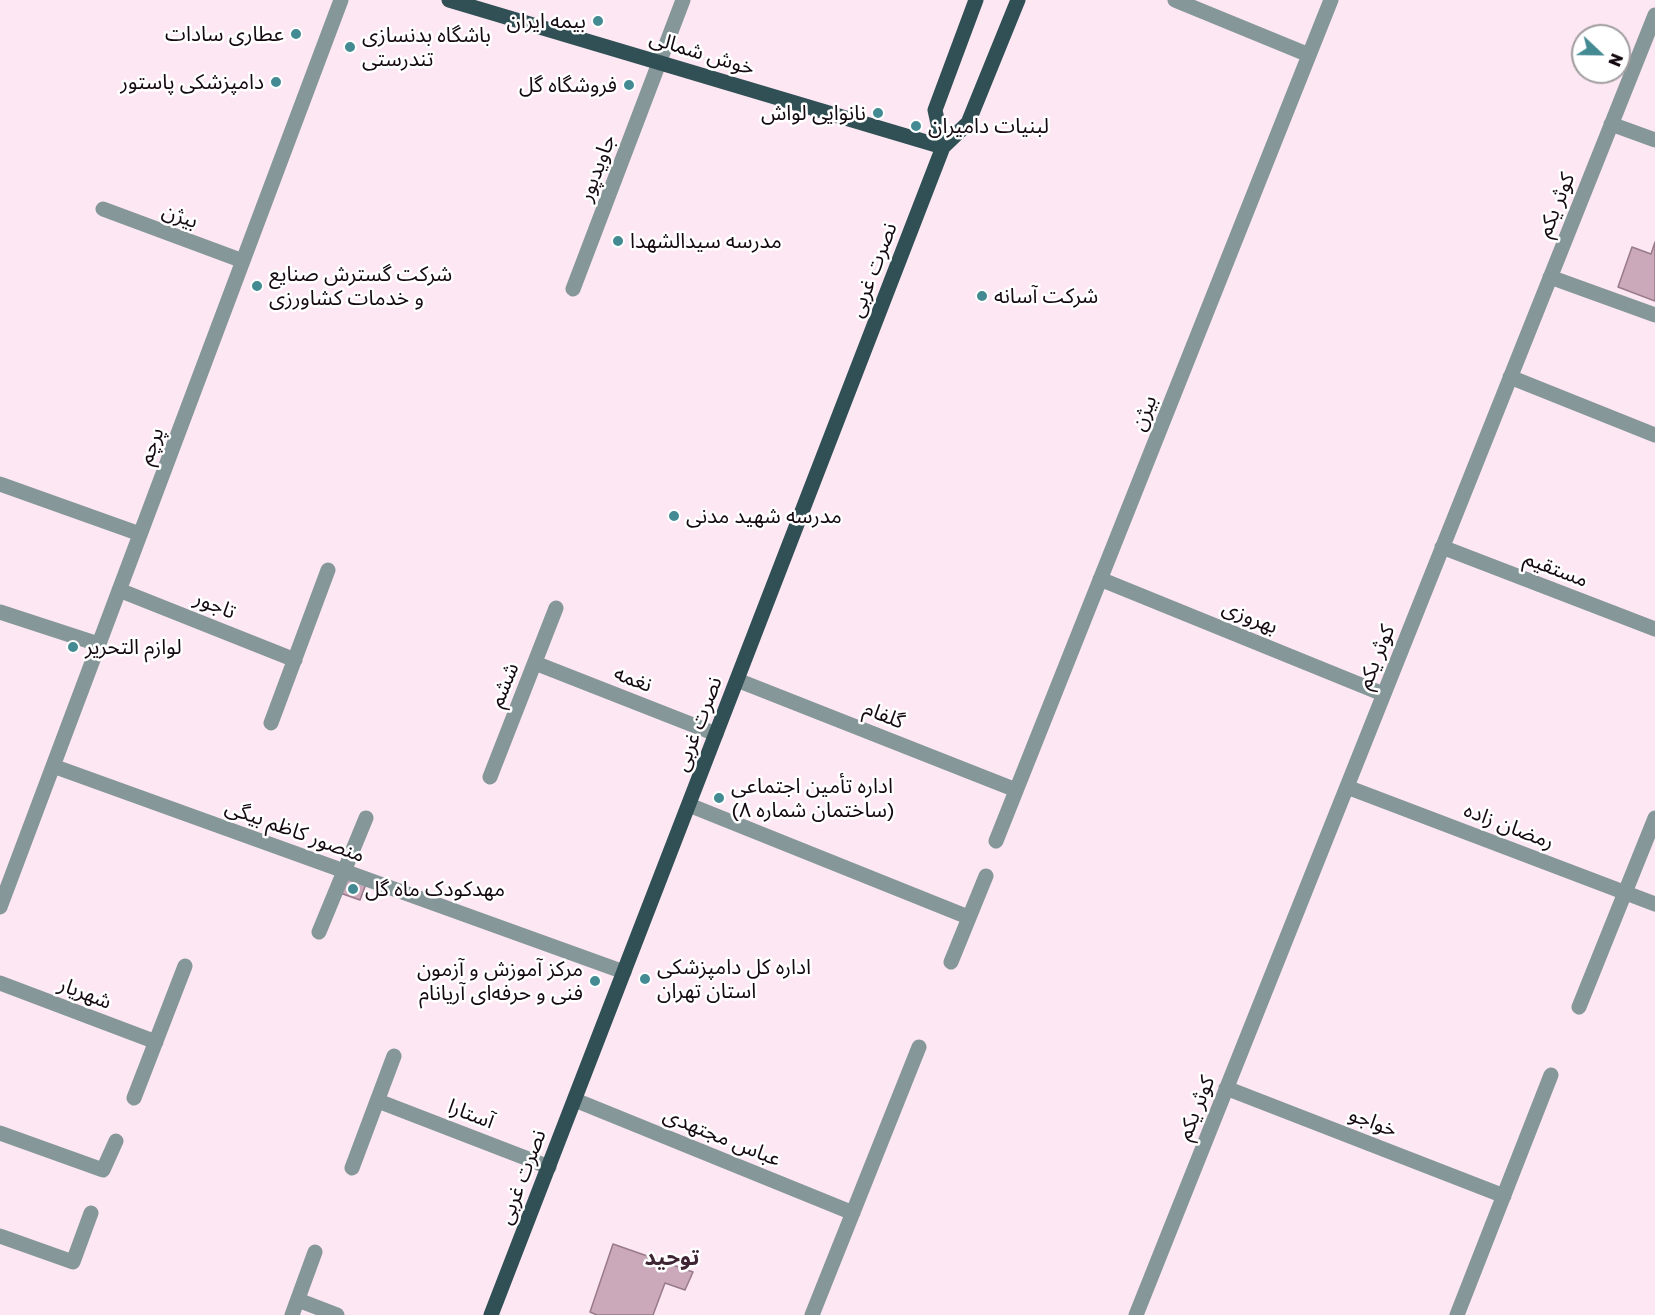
<!DOCTYPE html>
<html>
<head>
<meta charset="utf-8">
<style>
  body { margin:0 }
  #map { position:relative; width:1655px; height:1315px; overflow:hidden; background:#fce7f2; font-family:"Golos Text",sans-serif }
  canvas { display:block }
  .north { position:absolute; left:1571px; top:24px; width:60px; height:60px; box-sizing:border-box; background:#fff; border:2px solid #a19d9f; border-radius:50%; rotate:112deg; font-size:16px; font-weight:700; line-height:24px; text-align:center; color:#140910 }
  .north::after { content:''; display:block; margin:auto; width:21px; height:27px; background:#438a93; clip-path:polygon(50% 0,100% 100%,50% 72%,0 100%) }
</style>
</head>
<body>
<div id="map">
<canvas width="1655" height="1315"></canvas>
<div class="north">N</div>
</div>
<script>
const context = document.querySelector('canvas').getContext('2d');
context.lineJoin = 'round';
function fillPath(path, color) { context.fillStyle = color; context.fill(path, 'evenodd'); }
function stroke(path, color, width, dash) { context.strokeStyle = color; context.lineWidth = width; context.lineCap = dash ? 'butt' : 'round'; context.setLineDash(dash || []); context.stroke(path); }
function drawText(font, color, halo, rows, align = 'center') {
  context.font = font + ' "Golos Text","Noto Sans Arabic",sans-serif'; context.lineWidth = 5; context.setLineDash([]); context.textBaseline = 'middle'; context.strokeStyle = halo; context.fillStyle = color; for (const [text, x, y, turn = 0] of rows) {
    context.save(); context.translate(x, y); context.rotate((+turn || 0) * Math.PI / 180); context.textAlign = isNaN(turn) ? turn : align; if (halo) context.strokeText(text, 0, 0); context.fillText(text, 0, 0); context.restore();
  }
}
const building = new Path2D(`
  M1655,242V301L1618,287L1632,247L1651,254Z
  M347,877L366,884L360,900L340,893Z
  M613,1244L693,1272L685,1290L665,1283L653,1315H597L590,1312Z`);
const minor = new Path2D(`
  M1175,0L1309,55
  M1611,124L1655,140
  M103,209L243,261
  M1550,277L1655,315
  M573,289L683,0
  M1510,377L1655,435
  M0,484L140,534
  M1442,547L1655,629
  M1100,579L1383,694
  M119,590L295,660
  M0,612L98,644
  M535,663L716,734
  M737,680L1016,790
  M271,723L328,570
  M53,766L624,972
  M490,777L556,608
  M1347,787L1655,904
  M689,805L968,917
  M996,841L1331,0
  M0,907L341,0
  M319,932L366,818
  M951,962L986,876
  M0,983L156,1042
  M1579,1007L1655,818
  M1226,1088L1504,1196
  M134,1098L185,966
  M575,1100L853,1213
  M378,1101L549,1167
  M0,1133L103,1170L116,1141
  M352,1168L394,1056
  M0,1236L73,1262L91,1213
  M298,1300L337,1315
  M292,1315L315,1252
  M812,1315L919,1047
  M1136,1315L1655,15
  M1457,1315L1551,1075`);
const major = new Path2D(`
  M449,0L943,147
  M943,147L935,110L976,0
  M491,1315L943,147L968,123L1018,0`);
const markers = [
  [598,21,6,"#438a93"],
  [296,34,6,"#438a93"],
  [350,47,6,"#438a93"],
  [276,82,6,"#438a93"],
  [629,85,6,"#438a93"],
  [878,113,6,"#438a93"],
  [916,126,6,"#438a93"],
  [618,241,6,"#438a93"],
  [257,286,6,"#438a93"],
  [982,296,6,"#438a93"],
  [674,516,6,"#438a93"],
  [73,647,6,"#438a93"],
  [719,798,6,"#438a93"],
  [353,889,6,"#438a93"],
  [645,979,6,"#438a93"],
  [595,981,6,"#438a93"]
];
const poiNames = [
  ["بیمه ایران",586,21,"right"],
  ["عطاری سادات",284,34,"right"],
  ["باشگاه بدنسازی",362,35],
  ["تندرستی",362,59],
  ["دامپزشکی پاستور",264,82,"right"],
  ["فروشگاه گل",617,85,"right"],
  ["نانوایی لواش",866,113,"right"],
  ["لبنیات دامیران",928,126],
  ["مدرسه سیدالشهدا",630,241],
  ["شرکت گسترش صنایع",269,274],
  ["و خدمات کشاورزی",269,298],
  ["شرکت آسانه",994,296],
  ["مدرسه شهید مدنی",686,516],
  ["لوازم التحریر",85,647],
  ["اداره تأمین اجتماعی",731,786],
  ["(ساختمان شماره ۸)",731,810],
  ["مهدکودک ماه گل",365,889],
  ["اداره کل دامپزشکی",657,967],
  ["استان تهران",657,991],
  ["مرکز آموزش و آزمون",583,969,"right"],
  ["فنی و حرفه‌ای آریانام",583,993,"right"]
];
const streetNames = [
  ["خوش شمالی",702,53,17],
  ["جاویدپور",597,168,-69],
  ["کوثر یکم",1556,205,-68],
  ["بیژن",180,216,20],
  ["نصرت غربی",873,270,-69],
  ["بیژن",1144,413,-68],
  ["پرچم",151,446,-69],
  ["مستقیم",1556,569,21],
  ["تاجور",215,605,22],
  ["بهروزی",1250,617,22],
  ["کوثر یکم",1376,657,-68],
  ["نغمه",633,679,21],
  ["ششم",504,685,-68],
  ["گلفام",884,715,22],
  ["نصرت غربی",698,724,-69],
  ["رمضان زاده",1509,826,21],
  ["منصور کاظم بیگی",295,831,20],
  ["شهریار",85,993,21],
  ["کوثر یکم",1196,1108,-68],
  ["آستارا",471,1114,21],
  ["خواجو",1373,1122,21],
  ["عباس مجتهدی",722,1137,22],
  ["نصرت غربی",522,1177,-69]
];
const neighbourhoodNames = [
  ["توحید",672,1258]
];
fillPath(building, '#cba9bb');
stroke(building, '#997a8b', 1.5);
stroke(minor, '#859799', 15);
stroke(major, '#305055', 15);
for (const [x, y, r, color] of markers) { const dot = new Path2D(); dot.arc(x, y, r, 0, 2 * Math.PI); context.fillStyle = color; context.fill(dot); stroke(dot, '#fff', 2); }
drawText('21px', '#140910', '#fff', poiNames, 'left');
drawText('21px', '#140910', '#fff', streetNames);
drawText('bold 22px', '#3f2534', '#fff', neighbourhoodNames);
</script>
</body>
</html>
